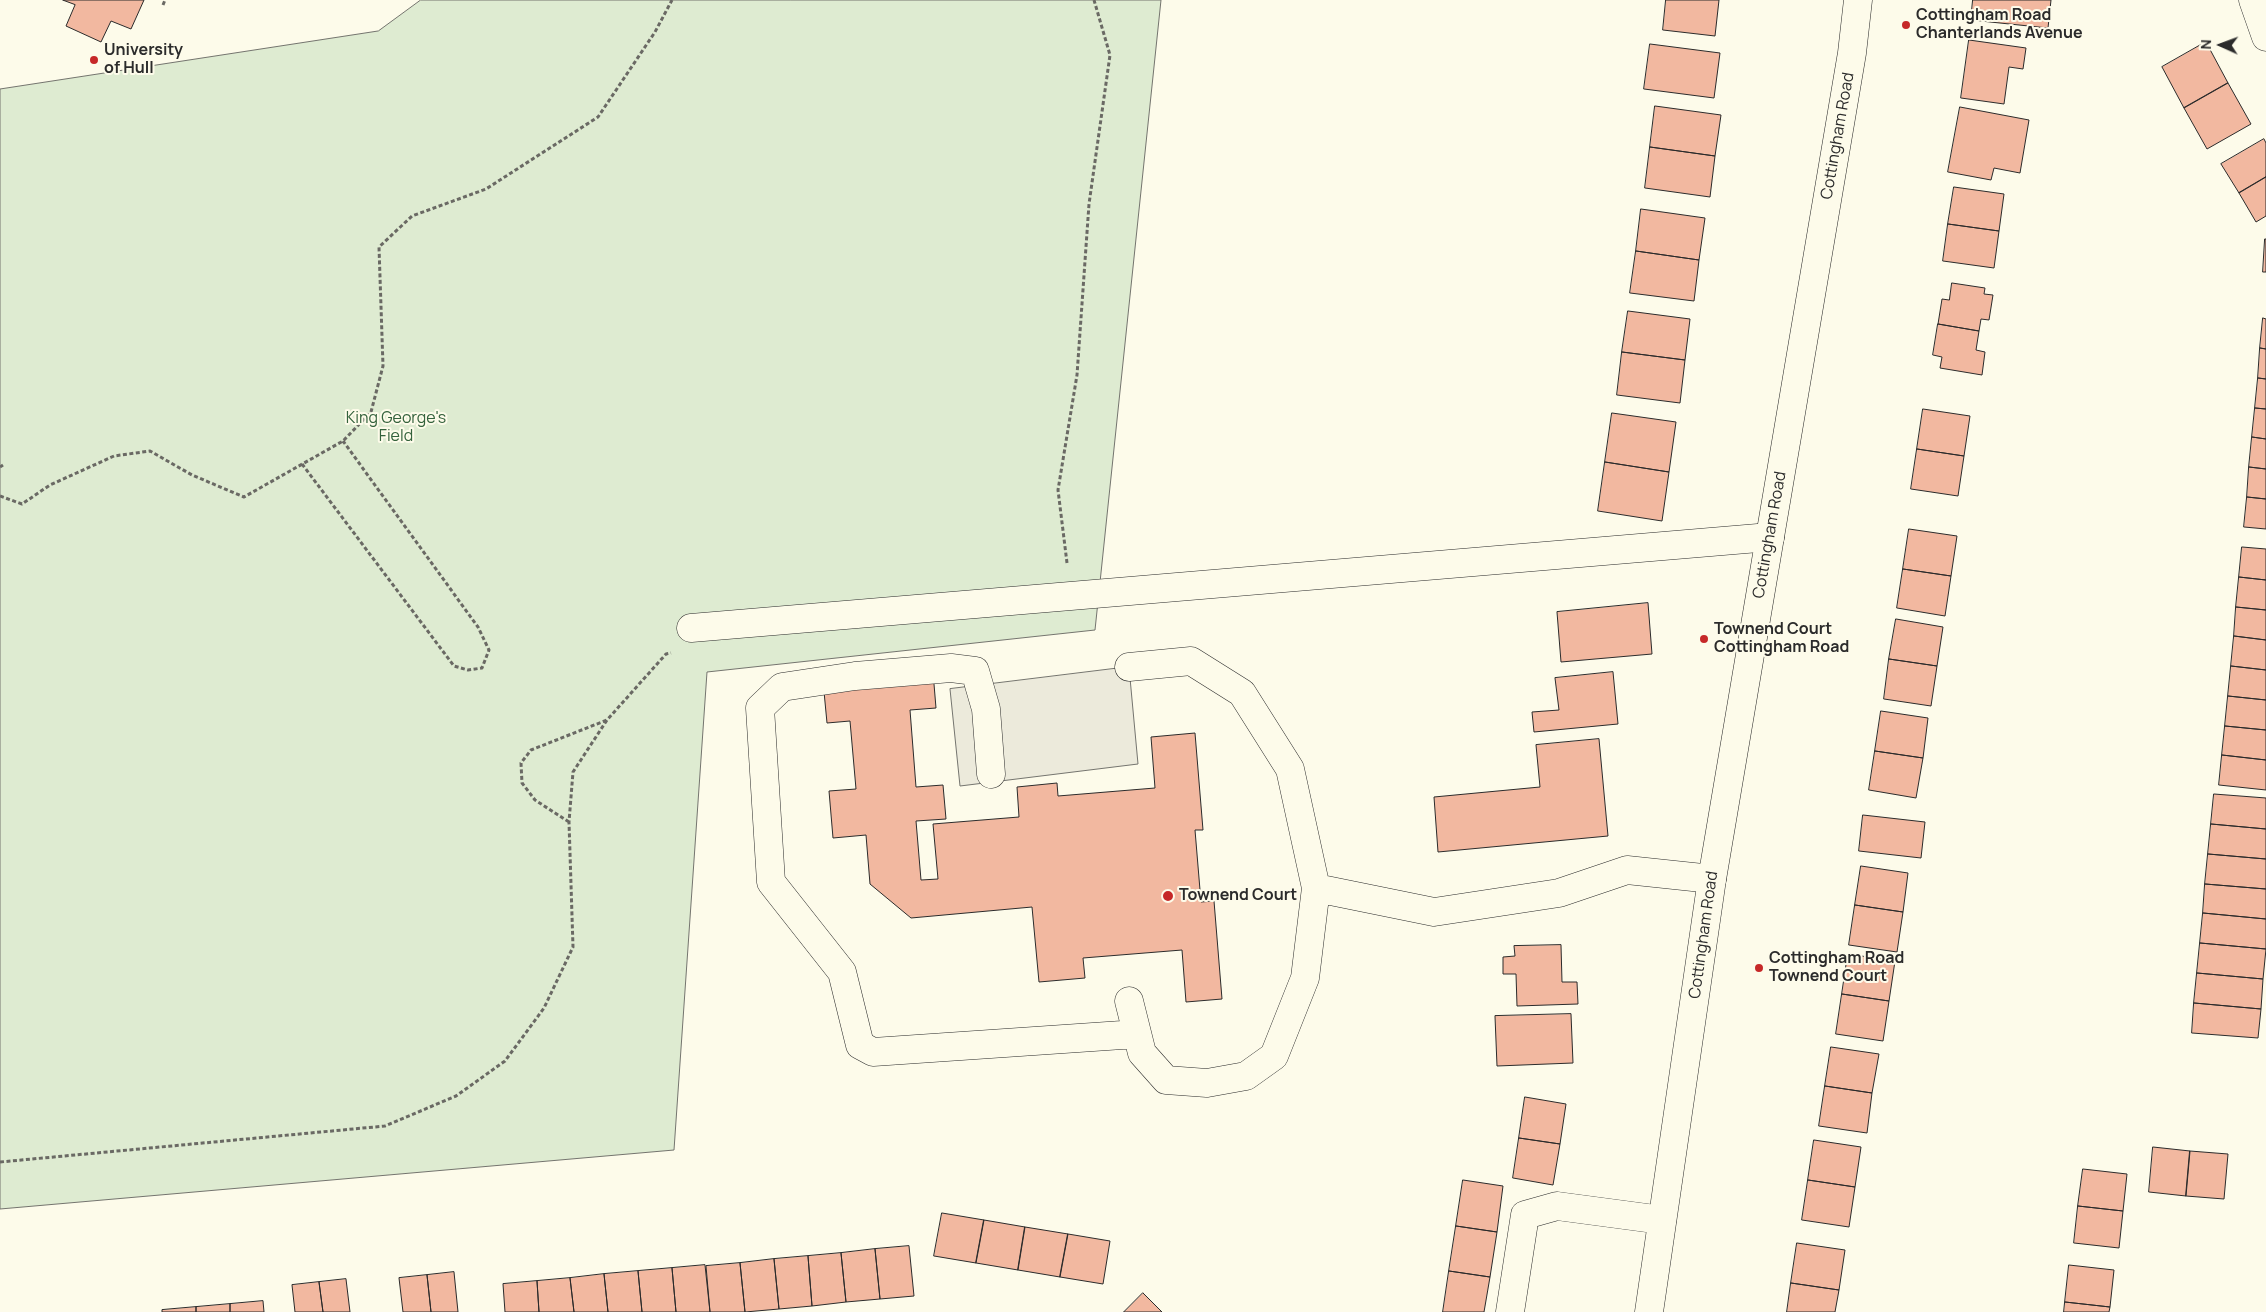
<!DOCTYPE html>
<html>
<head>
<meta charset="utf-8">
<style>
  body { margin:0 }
  #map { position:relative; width:2266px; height:1312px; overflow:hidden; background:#fdfbea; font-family:Manrope,sans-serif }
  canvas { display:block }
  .north { position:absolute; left:2196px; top:20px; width:50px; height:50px; -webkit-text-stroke:4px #fdfbea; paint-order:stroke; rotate:272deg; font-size:14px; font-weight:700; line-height:20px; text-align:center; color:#2b2b2b }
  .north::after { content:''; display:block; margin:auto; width:18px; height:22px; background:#2b2b2b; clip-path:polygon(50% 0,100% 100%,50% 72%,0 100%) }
</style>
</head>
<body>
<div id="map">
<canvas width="2266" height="1312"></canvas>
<div class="north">N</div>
</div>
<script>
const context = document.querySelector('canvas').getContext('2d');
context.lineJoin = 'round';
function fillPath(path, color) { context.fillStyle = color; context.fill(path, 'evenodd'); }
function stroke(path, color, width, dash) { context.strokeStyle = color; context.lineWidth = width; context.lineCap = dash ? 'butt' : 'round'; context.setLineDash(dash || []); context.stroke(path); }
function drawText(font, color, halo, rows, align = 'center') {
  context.font = font + ' Manrope,sans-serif'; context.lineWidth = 4; context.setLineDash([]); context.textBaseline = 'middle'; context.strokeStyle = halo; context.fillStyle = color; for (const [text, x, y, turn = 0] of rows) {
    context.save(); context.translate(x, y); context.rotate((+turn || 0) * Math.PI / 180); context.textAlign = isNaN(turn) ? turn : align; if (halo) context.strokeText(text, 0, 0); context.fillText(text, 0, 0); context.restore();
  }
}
const green = new Path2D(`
  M421,0H1161L1095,630L707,672L674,1150L0,1209V89L378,31Z`);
const parking = new Path2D(`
  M1129,667L1138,764L960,786L950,689Z`);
const building = new Path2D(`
  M63,0H144L131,29L111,21L101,42L66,26L75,5Z
  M1666,0H1719L1715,36L1663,30Z
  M1973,0H2051L2048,28L1971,20Z
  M1969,40L2026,48L2023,69L2009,67L2004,104L1961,98Z
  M2206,42L2228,83L2184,108L2162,67Z
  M1650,44L1720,53L1714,98L1644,89Z
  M2228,83L2251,124L2207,149L2184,108Z
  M1655,106L1721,115L1715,156L1650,147Z
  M1960,107L2029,120L2020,173L1994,168L1991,180L1948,172Z
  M2264,139L2266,143V177L2239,193L2221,164Z
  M1650,147L1715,156L1710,197L1645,188Z
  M2266,177V216L2256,222L2239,193Z
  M1954,187L2004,194L1999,231L1948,224Z
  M1641,209L1705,218L1699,260L1636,251Z
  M1948,224L1999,231L1994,268L1943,261Z
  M2265,239H2266V272H2263Z
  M1636,251L1699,260L1694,301L1630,293Z
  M1952,283L1985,288L1984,294L1993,295L1989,320L1981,319L1979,331L1938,324L1942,299L1949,300Z
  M1628,311L1690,319L1685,360L1622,352Z
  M2263,318L2266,319V349L2260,348Z
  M1938,324L1979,331L1976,350L1985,352L1982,375L1940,368L1942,357L1933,355Z
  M2260,348L2266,349V379L2258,378Z
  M1622,352L1685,360L1680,403L1617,395Z
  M2258,378L2266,379V409L2255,408Z
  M2255,408L2266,409V439L2252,437Z
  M1923,409L1970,416L1964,456L1917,449Z
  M1612,413L1676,422L1669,472L1605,462Z
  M2252,437L2266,439V469L2249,467Z
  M1917,449L1964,456L1958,496L1911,489Z
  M1605,462L1669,472L1662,521L1598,511Z
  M2249,467L2266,469V499L2247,497Z
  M2247,497L2266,499V529L2244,527Z
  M1909,529L1957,536L1951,576L1903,569Z
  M2242,547L2266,549V580L2239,577Z
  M1903,569L1951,576L1945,616L1897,608Z
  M2239,577L2266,580V610L2236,607Z
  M1648,603L1652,654L1561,662L1557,612Z
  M2236,607L2266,610V640L2234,636Z
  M1896,619L1943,627L1937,666L1889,659Z
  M2234,636L2266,640V670L2231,666Z
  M1889,659L1937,666L1931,706L1884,699Z
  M2231,666L2266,670V700L2228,696Z
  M933,672L936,708L910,710L916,787L943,785L946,819L916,821L921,880L938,879L933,824L1019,817L1017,787L1057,783L1058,796L1155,788L1151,737L1195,733L1203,830H1195L1201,902L1214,901L1222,999L1186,1002L1182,950L1083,958L1085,978L1039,982L1032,907L911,918L870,884L866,835L833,838L829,791L856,789L850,721L827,723L823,681Z
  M1613,672L1618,724L1534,732L1532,712L1559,710L1555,678Z
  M2228,696L2266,700V730L2225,726Z
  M1881,711L1928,718L1923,758L1875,751Z
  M2225,726L2266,730V760L2222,755Z
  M1599,739L1608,836L1438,852L1434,797L1540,787L1536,745Z
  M1875,751L1923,758L1916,798L1869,790Z
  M2222,755L2266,760V790L2219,785Z
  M2214,794L2266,798V829L2211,824Z
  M1863,815L1925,822L1921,858L1859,851Z
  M2211,824L2266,829V859L2208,854Z
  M2208,854L2266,859V889L2205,884Z
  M1861,866L1908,873L1903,912L1855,905Z
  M2205,884L2266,889V919L2203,913Z
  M1855,905L1903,912L1897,952L1849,945Z
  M2203,913L2266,919V949L2200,943Z
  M2200,943L2266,949L2263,979L2197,973Z
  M1561,945L1562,982H1577L1578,1004L1517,1006L1516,974H1503V957L1515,956L1514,946Z
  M1848,954L1895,961L1889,1001L1842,994Z
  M2197,973L2263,979L2261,1009L2194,1003Z
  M1842,994L1889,1001L1883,1041L1836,1034Z
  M2194,1003L2261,1009L2258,1038L2192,1033Z
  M1571,1014L1573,1063L1497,1066L1495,1016Z
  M1831,1047L1879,1054L1872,1093L1825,1086Z
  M1825,1086L1872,1093L1867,1133L1819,1126Z
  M1525,1097L1566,1104L1560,1144L1519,1138Z
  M1519,1138L1560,1144L1553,1185L1513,1178Z
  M1814,1140L1861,1147L1855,1187L1808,1180Z
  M2153,1147L2190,1151L2186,1196L2149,1192Z
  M2190,1151L2228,1154L2224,1199L2186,1196Z
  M2083,1169L2127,1174L2123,1211L2078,1206Z
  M1463,1180L1503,1186L1497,1232L1456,1226Z
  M1808,1180L1855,1187L1849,1227L1802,1220Z
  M2078,1206L2123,1211L2119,1248L2074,1243Z
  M942,1213L984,1220L976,1263L934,1256Z
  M984,1220L1025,1227L1018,1270L976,1263Z
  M1456,1226L1497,1232L1490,1277L1449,1271Z
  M1025,1227L1068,1234L1060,1277L1018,1270Z
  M1068,1234L1110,1241L1103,1284L1060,1277Z
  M1797,1243L1845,1250L1839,1290L1791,1283Z
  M909,1246L914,1296L880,1299L875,1249Z
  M875,1249L880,1299L846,1302L841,1253Z
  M841,1253L846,1302L812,1306L808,1256Z
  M808,1256L812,1306L779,1309L774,1259Z
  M774,1259L779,1309L745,1312L740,1263Z
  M740,1263L745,1312H710L706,1266Z
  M705,1265L710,1312H676L672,1268Z
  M2069,1265L2114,1270L2110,1307L2065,1302Z
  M672,1268L676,1312H642L638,1271Z
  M638,1271L642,1312H608L604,1274Z
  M1449,1271L1490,1277L1484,1312H1443Z
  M454,1272L458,1312H431L427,1275Z
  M604,1274L608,1312H574L570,1278Z
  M427,1275L431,1312H403L399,1278Z
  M570,1278L574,1312H539L537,1281Z
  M346,1279L350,1312H323L319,1282Z
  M537,1281L539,1312H505L503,1284Z
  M319,1282L323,1312H295L292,1285Z
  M1791,1283L1839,1290L1835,1312H1787Z
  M1143,1293L1162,1312H1124Z
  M263,1301L264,1312H230V1304Z
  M2065,1302L2110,1307L2109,1312H2064Z
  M230,1304V1312H196V1307Z
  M196,1307V1312H162V1310Z`);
const path = new Path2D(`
  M163,5L165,0
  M302,464L454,666L468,670L482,668L489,650L478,627L343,441
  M0,467L3,465
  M0,496L22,504L50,485L114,456L150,451L192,475L244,497L343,441L371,412L383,366L379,247L412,216L486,189L598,117L655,32L672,0
  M1067,563L1058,490L1077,375L1089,204L1110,55L1094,0
  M569,822L535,800L522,783L521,763L531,750L607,720
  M0,1162L385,1126L456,1096L505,1061L544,1008L573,947L569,822L573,772L607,720L666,654L671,653`);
const minor = new Path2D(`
  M2253,0L2266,37
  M691,628L1770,537
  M1129,667L1191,661L1242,693L1290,769L1316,888L1305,978L1274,1056L1246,1076L1207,1083L1166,1080L1142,1053L1129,1001
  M991,774L986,709L975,671L951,668L855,676L782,687L760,708L771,882L842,972L860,1045L873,1052L1137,1034
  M1316,888L1434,912L1559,893L1627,870L1712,879
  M1510,1312L1525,1215L1557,1206L1662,1220`);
const major = new Path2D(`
  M1649,1312L1712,879L1852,53L1858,0`);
const markers = [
  [1906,25,5,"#c62828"],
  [94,60,5,"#c62828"],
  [1704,639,5,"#c62828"],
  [1168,896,6,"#c62828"],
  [1759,968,5,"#c62828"]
];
const poiNames = [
  ["Cottingham Road",1916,16],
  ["Chanterlands Avenue",1916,34],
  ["University",104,51],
  ["of Hull",104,69],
  ["Townend Court",1714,630],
  ["Cottingham Road",1714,648],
  ["Townend Court",1179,896],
  ["Cottingham Road",1769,959],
  ["Townend Court",1769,977]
];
const streetNames = [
  ["Cottingham Road",1838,136,-80],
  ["Cottingham Road",1770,535,-80],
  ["Cottingham Road",1704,935,-82]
];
const parkNames = [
  ["King George's",396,419],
  ["Field",396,437]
];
fillPath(green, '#deebd1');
stroke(green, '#74746e', 1);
fillPath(parking, '#eceadb');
stroke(parking, '#74746e', 1);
fillPath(building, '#f2b8a0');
stroke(building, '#2b2b2b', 1);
stroke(minor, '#2b2b2b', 29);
stroke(major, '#2b2b2b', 29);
stroke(path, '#6a6964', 3, [4, 2.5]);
stroke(minor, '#fdfbea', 28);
stroke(major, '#fdfbea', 28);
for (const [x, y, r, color] of markers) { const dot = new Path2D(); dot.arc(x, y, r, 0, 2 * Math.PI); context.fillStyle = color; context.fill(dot); stroke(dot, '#fdfbea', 2); }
drawText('bold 16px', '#2b2b2b', '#fdfbea', poiNames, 'left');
drawText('16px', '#2b2b2b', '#fdfbea', streetNames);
drawText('16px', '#34623c', '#fdfbea', parkNames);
</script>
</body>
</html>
